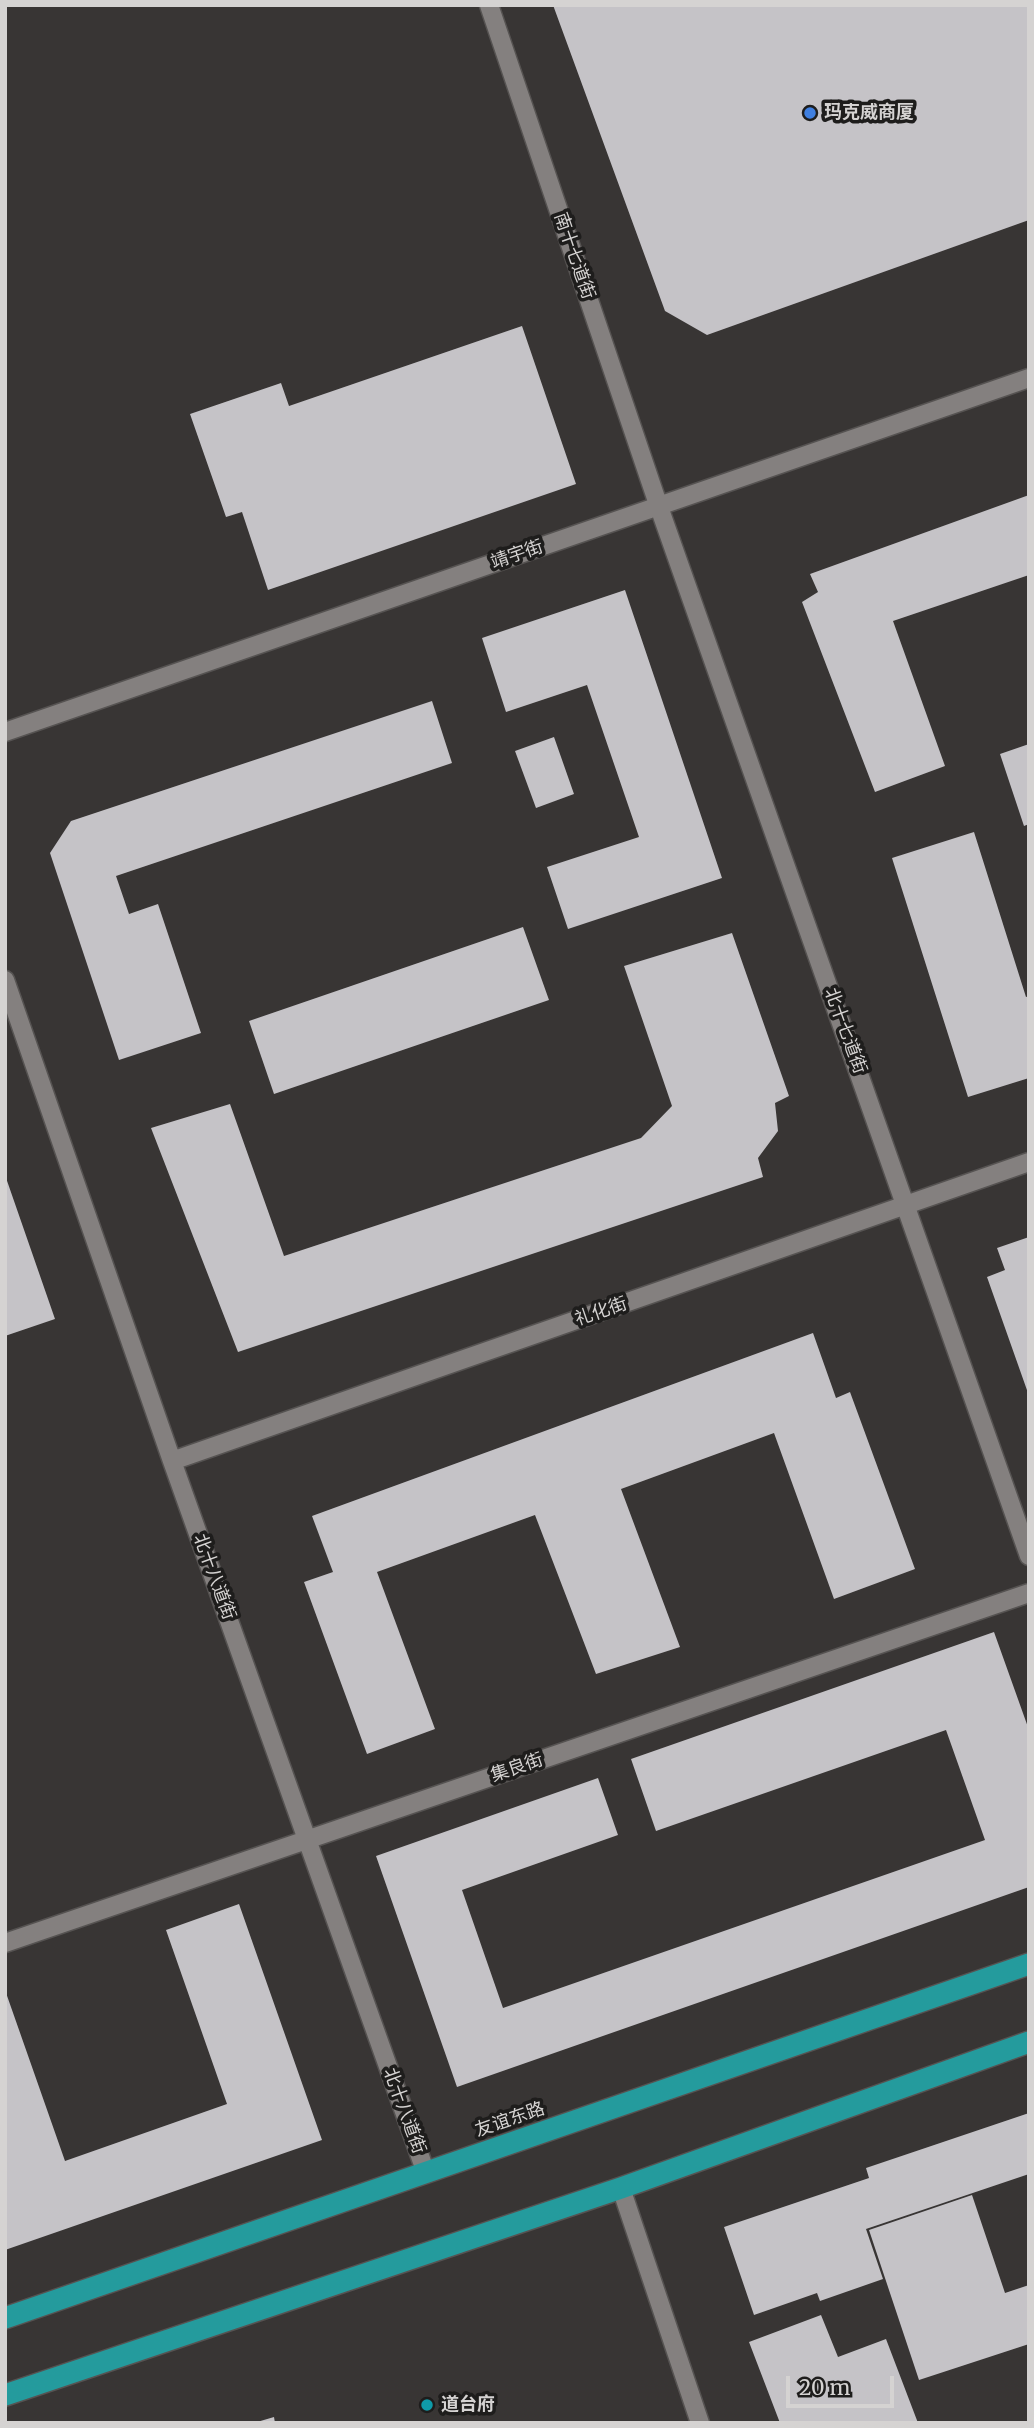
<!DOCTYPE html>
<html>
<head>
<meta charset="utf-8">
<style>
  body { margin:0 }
  #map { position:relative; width:1034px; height:2428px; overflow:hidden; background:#383534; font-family:Merriweather,serif }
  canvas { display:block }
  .frame { position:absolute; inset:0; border:7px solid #d5d3d2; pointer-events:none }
  .scale { position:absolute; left:786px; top:2376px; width:108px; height:32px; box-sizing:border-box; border:4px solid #d5d3d2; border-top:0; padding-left:9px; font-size:21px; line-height:24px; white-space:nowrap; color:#d5d3d2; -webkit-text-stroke:5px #1e1d1c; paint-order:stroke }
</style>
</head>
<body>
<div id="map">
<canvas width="1034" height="2428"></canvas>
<div class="frame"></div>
<div class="scale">20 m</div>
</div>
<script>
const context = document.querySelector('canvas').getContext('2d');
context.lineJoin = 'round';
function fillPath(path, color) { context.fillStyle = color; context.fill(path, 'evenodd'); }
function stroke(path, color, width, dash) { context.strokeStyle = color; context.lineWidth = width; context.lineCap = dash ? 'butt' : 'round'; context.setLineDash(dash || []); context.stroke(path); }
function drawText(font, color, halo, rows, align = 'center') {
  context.font = font + ' Merriweather,"Noto Sans SC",serif'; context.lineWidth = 7; context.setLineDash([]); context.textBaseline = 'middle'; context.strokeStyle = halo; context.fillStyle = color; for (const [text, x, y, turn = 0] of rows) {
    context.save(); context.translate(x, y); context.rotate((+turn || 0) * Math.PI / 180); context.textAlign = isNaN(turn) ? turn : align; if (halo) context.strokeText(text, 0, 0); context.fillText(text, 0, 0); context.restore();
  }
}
const building = new Path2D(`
  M553,5H1029V220L707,335L665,311Z
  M522,326L576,484L268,590L242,512L226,517L190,414L281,383L289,406Z
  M1029,495V575L893,621L945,766L875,792L802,602L818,592L810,574Z
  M625,590L722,878L568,929L547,867L639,837L587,685L506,712L482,638Z
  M432,701L452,763L116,876L129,914L158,904L201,1033L119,1060L50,853L71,821Z
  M554,737L574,794L536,808L515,751Z
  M1029,744V824L1024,826L1000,754Z
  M974,832L1026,997L1029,996V1078L968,1097L892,858Z
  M523,927L549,1000L274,1094L249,1021Z
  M732,933L789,1096L775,1103L778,1131L758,1158L763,1177L238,1352L151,1128L230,1104L284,1256L641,1138L672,1106L624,966Z
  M5,1175L55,1319L5,1336Z
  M1029,1237V1393H1028L987,1277L1005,1270L997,1248Z
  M813,1333L836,1398L850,1392L915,1569L834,1599L774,1433L621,1489L680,1647L596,1674L535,1515L377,1572L435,1729L367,1754L304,1582L333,1572L312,1516Z
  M994,1632L1029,1730V1887L457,2087L376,1856L598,1778L618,1835L462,1890L503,2008L985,1840L946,1730L656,1831L631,1759Z
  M239,1904L322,2140L5,2250V1990L65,2161L227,2104L166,1930Z
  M1029,2113V2174L866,2229L883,2279L820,2301L817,2293L754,2315L724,2227L869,2178L866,2168Z
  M972,2195L1005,2293L1029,2285V2344L919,2380L869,2230Z
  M821,2315L838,2357L886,2339L918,2423H780L749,2342Z
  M274,2417L275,2423H257V2422Z`);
const secondary = new Path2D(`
  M489,5L659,507L1029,1556
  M5,732L1029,378
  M5,980L172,1461L426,2173
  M172,1461L1029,1162
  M5,1943L1029,1593
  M621,2188L700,2423`);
const highway = new Path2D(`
  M5,2318L1029,1964
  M5,2395L621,2188L1029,2042`);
const markers = [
  [810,113,7,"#3f7fe0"],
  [427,2405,7,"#0f9aa8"]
];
const poiNames = [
  ["玛克威商厦",824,113],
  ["道台府",441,2405]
];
const streetNames = [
  ["南十七道街",574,256,71],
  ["靖宇街",517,555,-19],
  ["北十七道街",845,1031,70],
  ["礼化街",601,1312,-19],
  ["北十八道街",214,1577,70],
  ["集良街",517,1768,-19],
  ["北十八道街",404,2111,70],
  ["友谊东路",510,2120,-19]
];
fillPath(building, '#c5c3c7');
stroke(secondary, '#565352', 21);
stroke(highway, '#565352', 24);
stroke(secondary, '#84807f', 18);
stroke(highway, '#249b9d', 21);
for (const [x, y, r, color] of markers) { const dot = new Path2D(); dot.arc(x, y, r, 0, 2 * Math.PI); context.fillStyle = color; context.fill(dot); stroke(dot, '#1e1d1c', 2.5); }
drawText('bold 18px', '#d5d3d2', '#1e1d1c', poiNames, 'left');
drawText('18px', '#d5d3d2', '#1e1d1c', streetNames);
</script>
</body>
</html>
